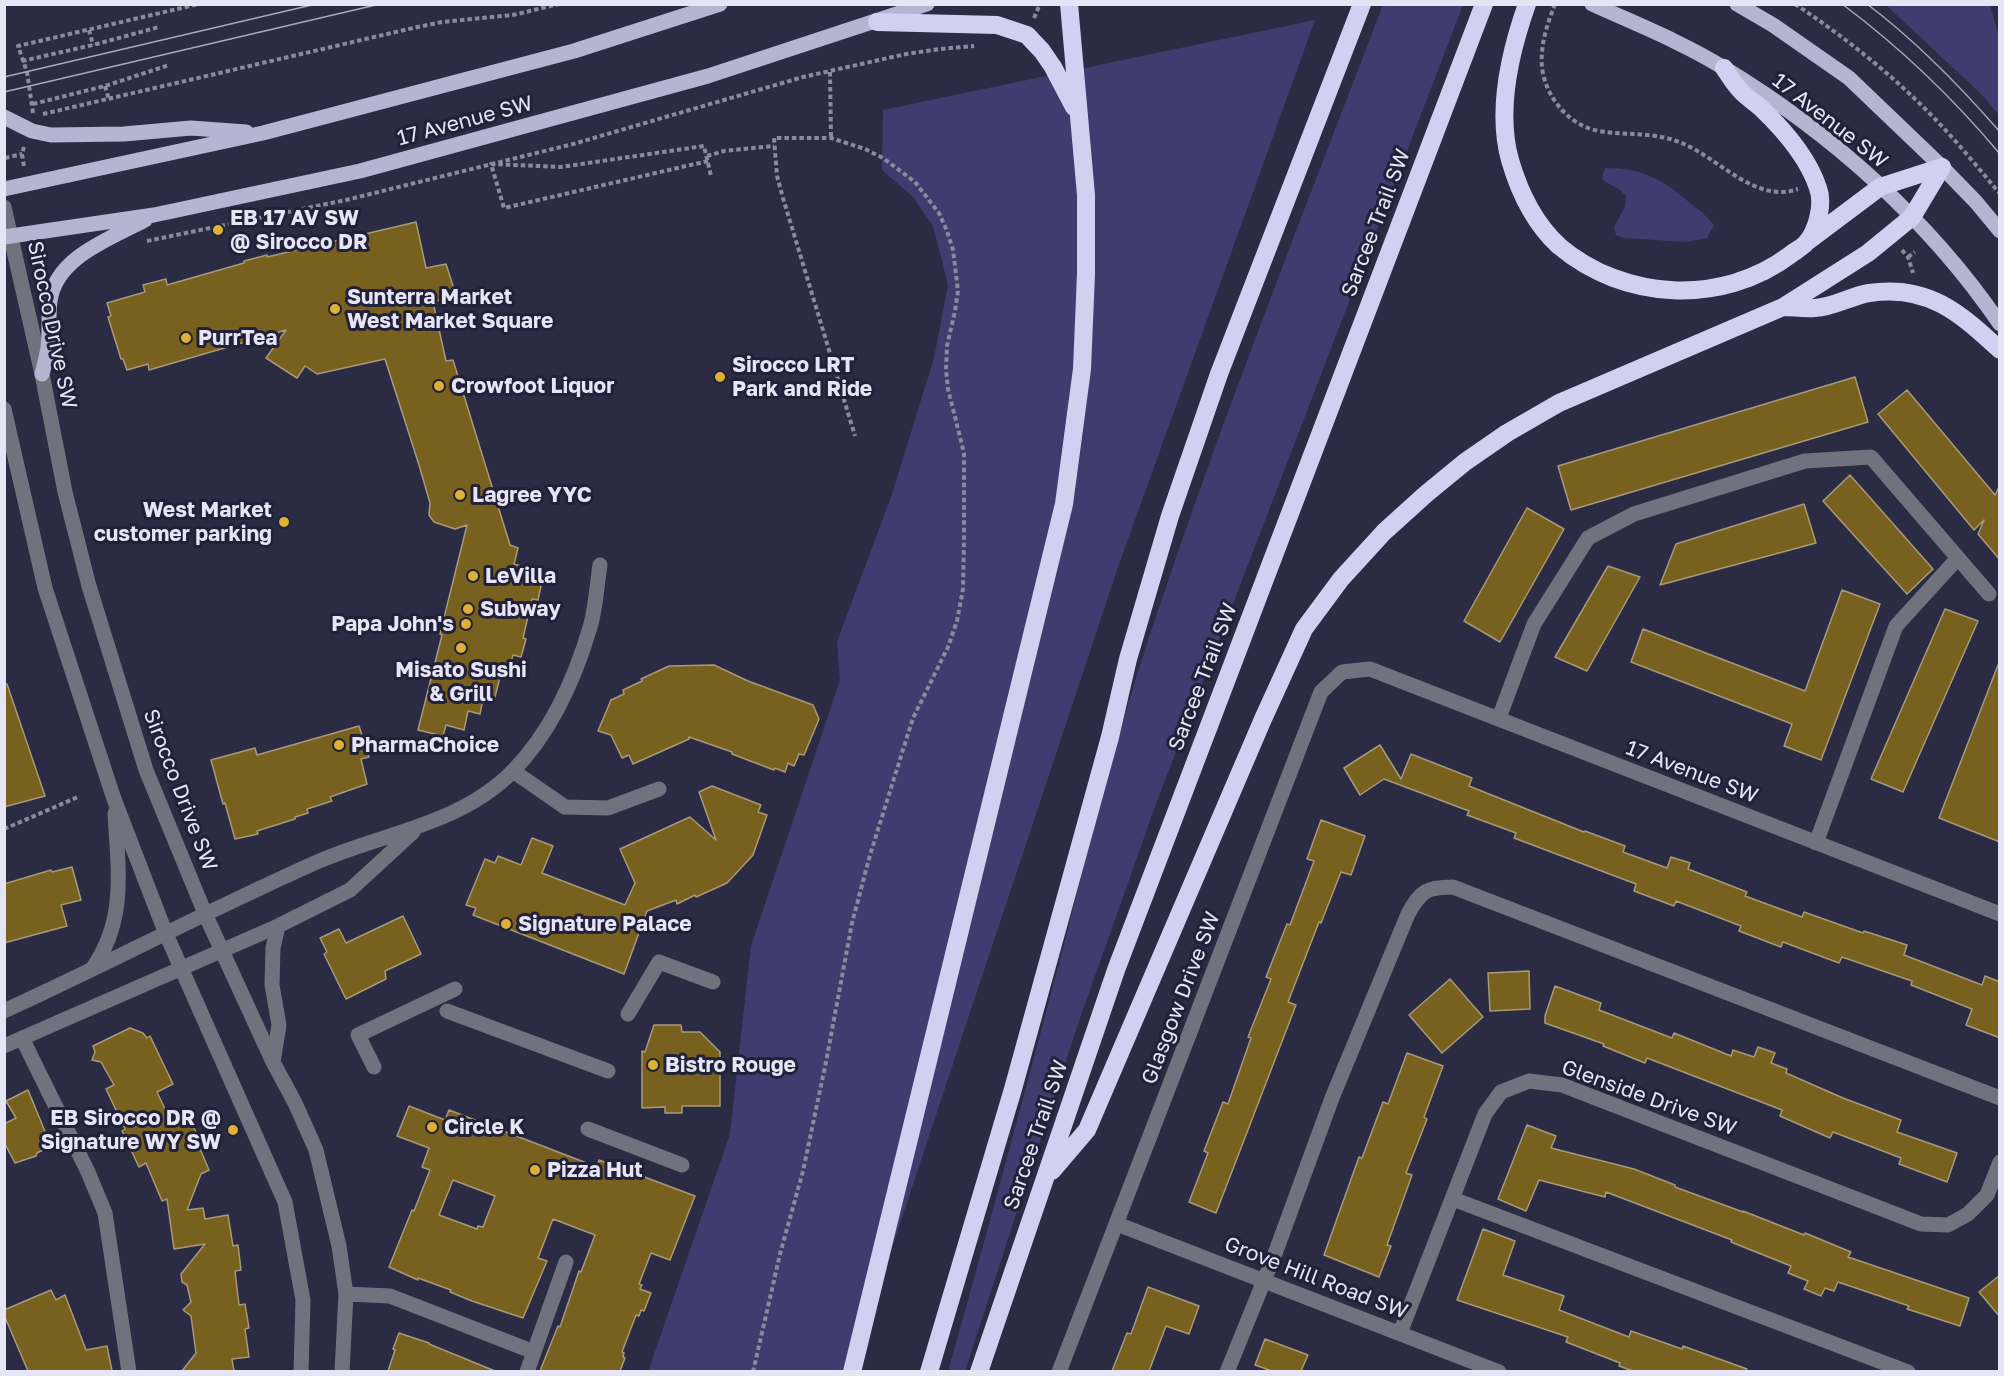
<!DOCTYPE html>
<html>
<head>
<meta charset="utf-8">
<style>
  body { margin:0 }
  #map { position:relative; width:2004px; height:1376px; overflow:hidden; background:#2c2b44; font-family:"Golos Text",sans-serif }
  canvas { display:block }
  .frame { position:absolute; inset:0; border:6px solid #e5e5f6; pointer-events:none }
</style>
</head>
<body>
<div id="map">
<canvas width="2004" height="1376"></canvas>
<div class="frame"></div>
</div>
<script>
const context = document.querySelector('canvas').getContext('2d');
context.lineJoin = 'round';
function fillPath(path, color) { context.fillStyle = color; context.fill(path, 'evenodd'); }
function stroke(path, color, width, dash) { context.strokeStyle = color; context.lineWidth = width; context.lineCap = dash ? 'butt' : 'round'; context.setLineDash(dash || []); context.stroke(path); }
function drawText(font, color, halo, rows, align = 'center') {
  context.font = font + ' "Golos Text",sans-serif'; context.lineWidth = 6; context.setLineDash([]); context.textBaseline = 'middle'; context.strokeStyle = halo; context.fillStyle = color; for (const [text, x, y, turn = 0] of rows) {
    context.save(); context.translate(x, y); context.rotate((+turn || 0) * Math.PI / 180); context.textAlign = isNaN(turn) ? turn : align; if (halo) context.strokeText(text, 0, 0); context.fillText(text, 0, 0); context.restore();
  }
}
const green = new Path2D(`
  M1383,5H1463L1156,804L1079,1021L965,1371L948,1372C985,1240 1021,1107 1056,975C1082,875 1106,774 1137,675C1210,448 1298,227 1383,5Z
  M1886,5H1990L1999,37V115L1980,93Z
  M1315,20L1118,567L851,1371L648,1372L730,1134L751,946L840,680L837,642L892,494L934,358L948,285L933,226L913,197L882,170L883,110Z
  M1606,168C1643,168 1663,180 1690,203C1699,210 1707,216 1714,225L1707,238L1686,242L1624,238L1616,235L1614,227L1625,207L1626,196L1619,189L1602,180L1603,173Z`);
const building = new Path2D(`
  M416,222L426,268L446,264L456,295L433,302L446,361L453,360L510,545L518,548L514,564L524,567L521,576L542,581L538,600L532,599L523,638L526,639L521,657L513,655L507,678L500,677L495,697L484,694L480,714L468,711L464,730L446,725L443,736L418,730L442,635L440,634L467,525L455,529L434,522L429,515L430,503L419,465L385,359L317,374L305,366L297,378L266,358L286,330L149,370L148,364L127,370L123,359H121L108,317L111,316L107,303L145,292L143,285L166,279L167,285L244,263V261L267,255V257Z
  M1855,377L1868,422L1571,510L1558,466Z
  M1907,390L1995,495L2000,485V560L1978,534L1984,520L1974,530L1878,414Z
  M1850,475L1933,569L1907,594L1823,501Z
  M1804,504L1816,543L1660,585L1676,544Z
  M1527,508L1564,529L1500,642L1464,621Z
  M1608,566L1640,577L1587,671L1555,657Z
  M1842,590L1880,604L1821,760L1784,746L1792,724L1631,662L1643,629L1805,691Z
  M1945,609L1978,621L1903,792L1871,779Z
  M714,665L748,681L813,705L819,719L804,755L799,754L794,766L788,763L785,772L775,768L774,770L732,754V752L689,737V739L633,764L629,755L622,758L611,735L598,731L611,700L624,694L623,690L642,681L641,679L669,666Z
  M1998,665H2000V842L1939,818Z
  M7,684L45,796L4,807V685Z
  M359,726L369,757L361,759L367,784L330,797L332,801L307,809L308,813L295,817V819L257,831L258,834L235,839L225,803L223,804L211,760L255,748L257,755Z
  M1380,745L1401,779L1411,754L1472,778L1469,786L1584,832L1585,831L1625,846L1623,852L1667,868L1671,857L1690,863L1688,869L1747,892L1745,896L1802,917L1804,912L1863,933L1864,931L1907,945L1904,955L1982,985L1985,976L2000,982V1038L1966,1025L1972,1009L1911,985L1912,981L1842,957L1839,963L1783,942L1781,947L1739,931L1741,926L1676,901L1674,906L1634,891L1636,884L1514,838L1516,833L1467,815L1469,811L1384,779L1360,795L1344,768Z
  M712,786L761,805L758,812L767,815L753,855L727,883L696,897L695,895L677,904L676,900L647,911L624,974L473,915L476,908L466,905L485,859L495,863L498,856L521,865L532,838L553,846L542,873L625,905L635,883L620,849L690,817L716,840L699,792Z
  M1321,820L1365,836L1351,875L1341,872L1321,923L1319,922L1288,1002L1296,1005L1216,1213L1189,1202L1208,1153L1204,1151L1223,1102L1228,1104L1251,1038L1248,1037L1271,979L1266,977L1287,924L1290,925L1314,861L1307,859Z
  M72,867L81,900L61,905L67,926L4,943V884L51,870L52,872Z
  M403,916L421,954L385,971L386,979L346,999L324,954L327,952L320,938L339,929L346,943Z
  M1529,971L1530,1009L1490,1011L1488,973Z
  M1450,979L1483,1017L1442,1053L1409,1015Z
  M1555,986L1601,1003L1599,1010L1672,1038L1674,1033L1731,1056L1733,1050L1754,1057L1758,1047L1775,1053L1771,1063L1787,1069L1786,1073L1843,1098L1901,1120L1897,1132L1957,1153L1947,1182L1899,1164L1901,1158L1833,1132L1830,1138L1780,1116L1782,1110L1647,1058L1645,1063L1603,1046L1604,1044L1545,1023V1016Z
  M654,1025H681L682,1032H700L720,1052V1106H682V1113H665V1107L642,1108V1051L645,1052Z
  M130,1028L143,1033L147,1038L150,1036L173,1084L157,1092L172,1124L188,1116L199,1138L196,1139L209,1170L201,1174L187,1210L203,1208L205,1219L228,1215L233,1246L238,1245L241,1270L235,1271L239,1305L245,1304L249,1328L245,1329L249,1357L232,1359L234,1371H182L196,1353L191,1316L183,1310L191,1302L187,1285L182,1282L181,1274L205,1244L174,1249L167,1199L162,1201L146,1163L139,1167L122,1131L125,1129L106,1089L114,1085L101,1062L92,1060L95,1052L93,1046Z
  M1407,1053L1443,1066L1424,1117L1427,1119L1406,1173L1412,1175L1387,1245L1391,1246L1379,1277L1324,1255L1359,1157L1362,1158L1383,1102L1388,1104Z
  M28,1090L51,1146L37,1153L36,1156L15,1163L4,1142V1124L16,1118L6,1101Z
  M409,1106L445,1120L449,1110L597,1167L599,1160L695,1196L670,1260L651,1253L639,1284L642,1285L640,1289L651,1293L644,1311L641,1310L639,1316L636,1315L622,1352L624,1353L623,1357L625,1358L620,1371H540L558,1326L560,1327L579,1271L581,1272L595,1235L553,1219L538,1258L547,1261L523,1318L472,1301L450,1292L451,1290L418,1278V1280L389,1267L412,1210L414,1211L430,1170L422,1167L429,1148L397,1136ZM453,1180L495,1196L483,1227L478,1226L477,1229L439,1215Z
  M1527,1125L1556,1136L1551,1148L1634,1169L1675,1185V1187L1743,1212V1211L1804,1235L1805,1233L1851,1252L1848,1257L1969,1298L1960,1326L1907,1309L1909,1306L1838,1282L1834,1291L1825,1288L1821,1296L1804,1289L1808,1281L1788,1273L1791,1266L1731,1242L1732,1240L1606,1192L1605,1197L1539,1180L1526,1211L1498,1199Z
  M1483,1229L1515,1241L1503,1275L1564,1296L1559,1310L1629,1337L1631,1331L1682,1349L1683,1346L1747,1369L1746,1371H1633L1619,1366L1620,1363L1566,1342L1568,1337L1457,1300Z
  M2000,1275V1317L1979,1292Z
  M1148,1287L1199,1306L1189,1334L1166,1326L1149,1371H1112L1127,1333L1131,1334Z
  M51,1290L56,1300L65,1295L86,1350L107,1346L112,1371H28L4,1315V1310Z
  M399,1333L429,1343V1344L495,1371H388L395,1350L393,1349Z
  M1265,1339L1308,1355L1301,1371H1272L1255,1365Z`);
const path = new Path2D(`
  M1555,4C1549,20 1543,36 1542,53C1538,87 1564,125 1599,131C1628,136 1655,131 1684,144C1719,159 1757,204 1798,189
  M1795,4C1846,38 1895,77 1937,121C1959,144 1980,170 2000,194
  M1034,18L1040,4
  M89,30L93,45
  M22,61L93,45L159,27
  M830,72L831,138
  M105,86L109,100
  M33,104L105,86L169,65
  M33,113L27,72L18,46L199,4
  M43,114L413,28L442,22L513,15L559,4
  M707,156L724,151L774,146
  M5,158L22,154
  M708,161L504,208L491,164L561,167L704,146L711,176
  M24,166L22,154L24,147
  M147,241L346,200L573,144L803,77L906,54L940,49L974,46
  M1902,250L1908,257L1913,273
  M1908,257L1915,252
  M4,829L78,797
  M753,1372L780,1254L803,1171L826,1062L852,923L870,855L913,718L948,647L957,621L963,589L964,540V453L948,389L946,370L947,346L955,311L958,291L953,250L947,231L939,213L915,182L883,158L865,149L831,138H774L777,176L783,198L855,436`);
const minor = new Path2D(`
  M4,207L42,374L65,492L89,586L146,770L206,916L273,1062L295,1103L316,1150L339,1246L346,1294L342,1372
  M4,409L45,588L114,799L166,934L285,1202L303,1300L301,1372
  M1499,718L1534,624L1588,538L1634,514L1805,461L1871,457L1989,594
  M513,771L565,807L608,808L659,789
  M1816,843L1896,626L1957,559
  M92,969C127,920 118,870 115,813
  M4,1011C109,963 211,909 317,862C383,833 460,825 513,771C551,732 576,676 591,624C596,605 597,584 600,565
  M447,1011L608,1071
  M628,1014L659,962L713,982
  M22,1038L88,1172L105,1213L129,1372
  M4,1046L278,926L350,890L413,832
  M273,1062L279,1025L272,985L273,948L278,926
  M374,1067L358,1035L455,989
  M588,1129L682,1165
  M1453,1199L1908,1372
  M1117,1224L1499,1372
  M346,1294L390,1296L534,1352L527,1372
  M1400,1333L1485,1114L1501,1092L1529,1081L1562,1085L1921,1224L1948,1225L1968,1214L1987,1195L2000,1162
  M534,1352L566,1262
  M1059,1372L1321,692L1342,672L1370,669L2000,914
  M1227,1372L1276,1251L1332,1098L1408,914C1421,891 1426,887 1453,887L2000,1098`);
const major = new Path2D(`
  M1592,4C1636,24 1682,42 1724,68C1831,133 1929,220 2000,324
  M1737,4L1773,25L1849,78L1942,167L1976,202L2000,231
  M4,117L32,131L51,135L124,134L191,128L246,132
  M4,189L263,133L574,51L720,4
  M4,237L154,215L360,171L708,76L927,4
  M42,374C44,366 47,356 48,347C50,332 48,316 50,301C56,257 110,239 145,220`);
const highway = new Path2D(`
  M1527,4C1510,52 1496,110 1510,160C1519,191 1535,224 1559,246C1624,301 1722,306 1790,255C1795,251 1801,248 1805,244C1817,232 1824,204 1818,188C1808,157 1784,130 1761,108C1754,102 1746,97 1740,90C1734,84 1729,75 1724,68
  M877,22L997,25L1027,35L1042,51L1053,67L1074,107
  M1808,241L1880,187L1942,167
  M1783,307C1793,307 1805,309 1815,308C1834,307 1851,296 1869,293C1928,284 1960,313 2000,350
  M1052,1171L1087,1130L1263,719L1304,629L1341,579L1384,532L1426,494L1465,462L1507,433L1559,403L1783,307L1868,253L1912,217L1942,167
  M852,1372L1064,504L1082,369L1086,274V195L1069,4
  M929,1372L1013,1089L1110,737L1128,659L1170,516L1219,374L1362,4
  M979,1372L1116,970L1484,4`);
const tram = new Path2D(`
  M1842,4C1901,48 1953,98 2000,154
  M1867,4C1916,41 1960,86 2000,132
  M4,77L316,4
  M4,92L380,4`);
const markers = [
  [218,230,6,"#ddb133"],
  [335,309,6,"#ddb133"],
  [186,338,6,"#ddb133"],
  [720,377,6,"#ddb133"],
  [439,386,6,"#ddb133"],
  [460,495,6,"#ddb133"],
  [284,522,6,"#ddb133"],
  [473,576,6,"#ddb133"],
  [468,609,6,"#ddb133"],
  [466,624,6,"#ddb133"],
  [461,648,6,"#ddb133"],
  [339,745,6,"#ddb133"],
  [506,924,6,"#ddb133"],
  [653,1065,6,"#ddb133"],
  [432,1127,6,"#ddb133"],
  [233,1130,6,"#ddb133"],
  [535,1170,6,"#ddb133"]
];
const streetNames = [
  ["17 Avenue SW",465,121,-15],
  ["17 Avenue SW",1830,121,38],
  ["Sarcee Trail SW",1376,223,-69],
  ["Sirocco Drive SW",52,325,78],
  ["Sarcee Trail SW",1203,677,-69],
  ["17 Avenue SW",1692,772,21],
  ["Sirocco Drive SW",180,790,69],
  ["Glasgow Drive SW",1181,998,-69],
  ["Glenside Drive SW",1649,1098,20],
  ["Sarcee Trail SW",1036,1135,-71],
  ["Grove Hill Road SW",1316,1278,21]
];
const poiNames = [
  ["EB 17 AV SW",230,218],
  ["@ Sirocco DR",230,242],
  ["Sunterra Market",347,297],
  ["West Market Square",347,321],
  ["PurrTea",198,338],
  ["Sirocco LRT",732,365],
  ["Park and Ride",732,389],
  ["Crowfoot Liquor",451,386],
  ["Lagree YYC",472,495],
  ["West Market",272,510,"right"],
  ["customer parking",272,534,"right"],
  ["LeVilla",485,576],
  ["Subway",480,609],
  ["Papa John's",454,624,"right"],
  ["Misato Sushi",461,670,"center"],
  ["& Grill",461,694,"center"],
  ["PharmaChoice",351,745],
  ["Signature Palace",518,924],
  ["Bistro Rouge",665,1065],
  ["EB Sirocco DR @",221,1118,"right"],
  ["Signature WY SW",221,1142,"right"],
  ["Circle K",444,1127],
  ["Pizza Hut",547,1170]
];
fillPath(green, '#413c6f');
fillPath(building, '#78601f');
stroke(building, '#a79a7b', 1.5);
stroke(path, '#8a8a9f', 4, [4.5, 3]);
stroke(minor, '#72727f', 15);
stroke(major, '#b5b5d1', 15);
stroke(highway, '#d0d0f1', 18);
stroke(tram, '#a9a8bc', 1.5);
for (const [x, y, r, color] of markers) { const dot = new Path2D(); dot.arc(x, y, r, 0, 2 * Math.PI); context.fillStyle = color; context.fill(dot); stroke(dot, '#222139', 2); }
drawText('21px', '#e5e5f6', '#222139', streetNames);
drawText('bold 21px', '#e5e5f6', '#222139', poiNames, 'left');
</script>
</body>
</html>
